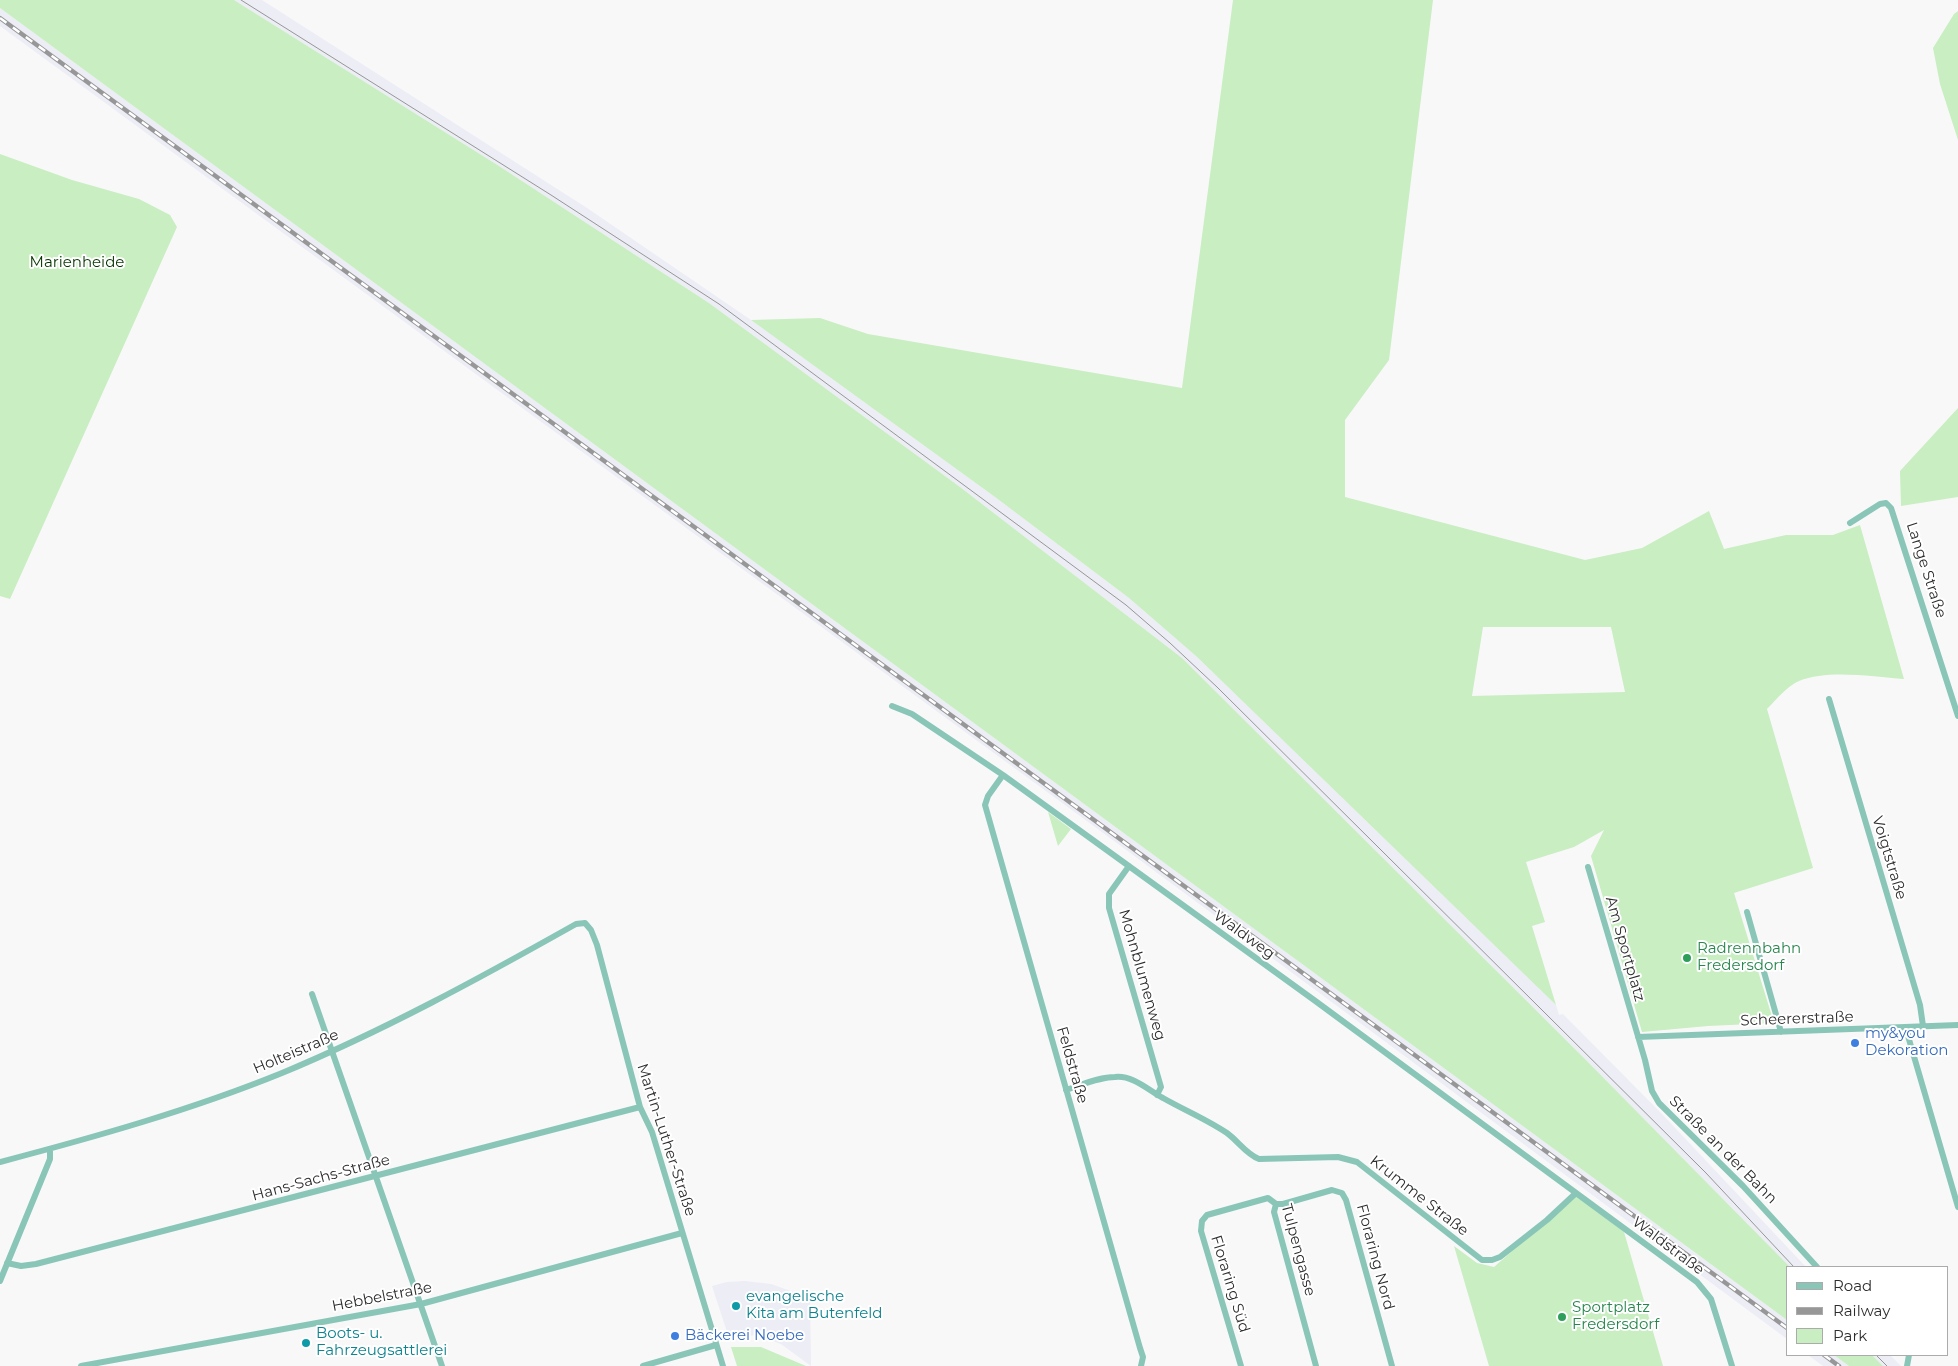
<!DOCTYPE html>
<html>
<head>
<meta charset="utf-8">
<style>
  body { margin:0 }
  #map { position:relative; width:1958px; height:1366px; overflow:hidden; background:#f8f8f9; font-family:Montserrat,sans-serif }
  canvas { display:block }
  .legend { position:absolute; left:1786px; top:1266px; width:162px; height:90px; box-sizing:border-box; background:#fff; border:1px solid #ababab; margin:0; padding:6px 9px; list-style:none; font-size:15px; color:#2d2d2d }
  .legend li { display:flex; align-items:center; gap:10px; height:25px }
  .legend b { width:25px; border:1px solid #ababab }
</style>
</head>
<body>
<div id="map">
<canvas width="1958" height="1366"></canvas>
<ul class="legend">
<li><b style="height:6px;background:#89c6b8"></b>Road</li>
<li><b style="height:6px;background:#979798"></b>Railway</li>
<li><b style="height:14px;background:#c8eec1"></b>Park</li>
</ul>
</div>
<script>
const context = document.querySelector('canvas').getContext('2d');
context.lineJoin = 'round';
function fillPath(path, color) { context.fillStyle = color; context.fill(path, 'evenodd'); }
function stroke(path, color, width, dash) { context.strokeStyle = color; context.lineWidth = width; context.lineCap = dash ? 'butt' : 'round'; context.setLineDash(dash || []); context.stroke(path); }
function drawText(font, color, halo, rows, align = 'center') {
  context.font = font + ' Montserrat,sans-serif'; context.lineWidth = 4; context.setLineDash([]); context.textBaseline = 'middle'; context.strokeStyle = halo; context.fillStyle = color; for (const [text, x, y, turn = 0] of rows) {
    context.save(); context.translate(x, y); context.rotate((+turn || 0) * Math.PI / 180); context.textAlign = isNaN(turn) ? turn : align; if (halo) context.strokeText(text, 0, 0); context.fillText(text, 0, 0); context.restore();
  }
}
const built = new Path2D(`
  M234,0H262L587,208L751,320L995,497L1129,598L1196,656L1556,1005L1559,1015L1563,1014L1662,1114L1806,1267H1790L1584,1058L1182,658L960,487L709,303L499,166Z
  M0,8L1787,1320V1339L1106,835L0,26Z
  M745,1281L771,1284L810,1298L811,1366L781,1344L767,1339L756,1335L729,1338L712,1286L727,1282Z
  M1808,1355H1834L1849,1366H1823Z
  M1872,1355H1890L1901,1366H1883Z`);
const green = new Path2D(`
  M0,0H234L499,166L709,303L960,487L1182,658L1584,1058L1790,1267H1787V1320L0,8Z
  M1233,0H1433L1389,360L1345,420V497L1585,560L1642,548L1709,511L1724,549L1786,535H1833L1860,525L1904,679C1874,677 1828,669 1799,681C1787,686 1776,700 1767,709L1813,868L1734,893L1774,1023L1708,1026L1642,1032L1591,856L1604,830L1574,847L1526,862L1545,922L1532,926L1556,1005L1196,656L1129,598L995,497L751,320L820,318L868,334L1182,388ZM1483,627H1611L1625,692L1472,696Z
  M1958,11V140L1940,84L1933,48L1954,14Z
  M0,154L72,180L139,199L170,215L177,227L10,599L0,596Z
  M1958,408V497L1901,506L1900,471Z
  M1048,812L1071,829L1058,846Z
  M1576,1195L1624,1232L1663,1366H1489L1454,1246L1477,1263L1494,1267Z
  M731,1347H761L806,1366H737Z
  M1834,1355H1872L1883,1366H1849Z`);
const street = new Path2D(`
  M1850,523L1880,504L1886,503L1891,508L1958,716
  M1829,699L1920,1005L1923,1026
  M892,706L912,714L1003,775L1314,1000L1697,1282L1711,1299L1732,1366
  M1003,775L988,796L985,805L1140,1348L1143,1357L1141,1366
  M1129,866L1109,894V908L1161,1087L1157,1095
  M1588,867L1645,1060L1652,1091L1659,1103L1743,1186L1817,1267
  M1747,912L1781,1032
  M312,994L442,1366
  M1907,1027L1908,1036L1958,1207
  M1638,1037L1958,1025
  M1066,1090C1082,1085 1099,1077 1115,1077C1133,1075 1148,1090 1163,1098C1184,1110 1206,1119 1227,1133C1238,1141 1246,1154 1259,1159L1338,1157L1357,1162L1482,1260H1492L1500,1257L1547,1220L1576,1193
  M0,1162C95,1137 191,1110 282,1073C383,1031 480,978 576,924L585,923L591,930L597,945L640,1107L652,1132L723,1366
  M1276,1204H1283L1332,1190L1342,1193L1346,1200L1392,1366
  M7,1263L21,1266L36,1264L640,1107
  M0,1281L50,1159V1149
  M81,1366L421,1304L682,1233
  M643,1366L716,1345
  M1241,1366L1201,1231L1202,1221L1207,1215L1268,1198L1276,1204L1274,1212L1316,1366
  M1907,1366L1909,1355`);
const tram = new Path2D(`
  M241,0L551,195L719,304L1126,605L1170,643L1217,687L1706,1173L1794,1267
  M1876,1355L1887,1366`);
const rail = new Path2D(`
  M0,18L1787,1328
  M1824,1355L1839,1366`);
const markers = [
  [1687,958,5,"#2e9e5b"],
  [1855,1043,5,"#3f7fe0"],
  [736,1306,5,"#0f9aa8"],
  [1562,1317,5,"#2e9e5b"],
  [675,1336,5,"#3f7fe0"],
  [306,1343,5,"#0f9aa8"]
];
const parkNames = [
  ["Marienheide",77,263]
];
const streetNames = [
  ["Lange Straße",1926,570,72],
  ["Voigtstraße",1889,858,73],
  ["Waldweg",1244,935,36],
  ["Am Sportplatz",1625,949,74],
  ["Mohnblumenweg",1142,975,74],
  ["Scheererstraße",1797,1019,-2],
  ["Holteistraße",296,1052,-23],
  ["Feldstraße",1072,1065,74],
  ["Martin-Luther-Straße",666,1140,72],
  ["Straße an der Bahn",1723,1150,45],
  ["Hans-Sachs-Straße",321,1178,-15],
  ["Krumme Straße",1419,1196,38],
  ["Waldstraße",1668,1246,37],
  ["Tulpengasse",1298,1250,75],
  ["Floraring Nord",1375,1257,75],
  ["Floraring Süd",1230,1284,73],
  ["Hebbelstraße",382,1297,-11]
];
const leisureNames = [
  ["Radrennbahn",1697,949],
  ["Fredersdorf",1697,966],
  ["Sportplatz",1572,1308],
  ["Fredersdorf",1572,1325]
];
const shopNames = [
  ["my&you",1865,1034],
  ["Dekoration",1865,1051],
  ["Bäckerei Noebe",685,1336]
];
const cultureNames = [
  ["evangelische",746,1297],
  ["Kita am Butenfeld",746,1314],
  ["Boots- u.",316,1334],
  ["Fahrzeugsattlerei",316,1351]
];
fillPath(built, '#ecedf5');
fillPath(green, '#c8eec1');
stroke(street, '#89c6b8', 6);
stroke(tram, '#979798', 1);
stroke(rail, '#979798', 4.5);
stroke(rail, '#fff', 2.5, [8]);
for (const [x, y, r, color] of markers) { const dot = new Path2D(); dot.arc(x, y, r, 0, 2 * Math.PI); context.fillStyle = color; context.fill(dot); stroke(dot, '#fff', 2); }
drawText('15px', '#063400', '#fff', parkNames);
drawText('15px', '#2d2d2d', '#fff', streetNames);
drawText('15px', '#27864d', '#fff', leisureNames, 'left');
drawText('15px', '#366cbe', '#fff', shopNames, 'left');
drawText('15px', '#0d838f', '#fff', cultureNames, 'left');
</script>
</body>
</html>
